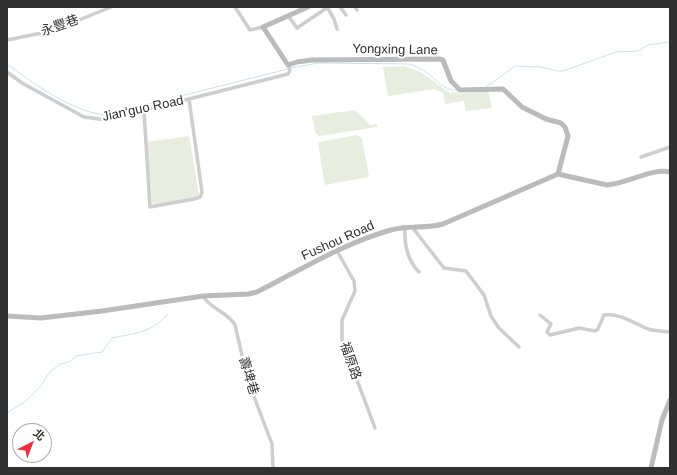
<!DOCTYPE html>
<html>
<head>
<meta charset="utf-8">
<style>
  body { margin:0 }
  #map { position:relative; width:677px; height:475px; overflow:hidden; background:#fff; font-family:Helvetica,"Noto Sans TC",sans-serif }
  canvas { display:block }
  .frame { position:absolute; inset:0; border:8px solid #313131; pointer-events:none }
  .north { position:absolute; left:12px; top:423px; width:40px; height:40px; box-sizing:border-box; background:#fff; border:1px solid #adadad; border-radius:50%; rotate:42deg; font-size:11px; font-weight:700; line-height:16px; text-align:center; color:#313131 }
  .north::after { content:''; display:block; margin:auto; width:14px; height:18px; background:#ed2e42; clip-path:polygon(50% 0,100% 100%,50% 72%,0 100%) }
</style>
</head>
<body>
<div id="map">
<canvas width="677" height="475"></canvas>
<div class="frame"></div>
<div class="north">北</div>
</div>
<script>
const context = document.querySelector('canvas').getContext('2d');
context.lineJoin = 'round';
function fillPath(path, color) { context.fillStyle = color; context.fill(path, 'evenodd'); }
function stroke(path, color, width, dash) { context.strokeStyle = color; context.lineWidth = width; context.lineCap = dash ? 'butt' : 'round'; context.setLineDash(dash || []); context.stroke(path); }
function drawText(font, color, halo, rows, align = 'center') {
  context.font = font + ' Helvetica,"Noto Sans TC",sans-serif'; context.lineWidth = 4; context.setLineDash([]); context.textBaseline = 'middle'; context.strokeStyle = halo; context.fillStyle = color; for (const [text, x, y, turn = 0] of rows) {
    context.save(); context.translate(x, y); context.rotate((+turn || 0) * Math.PI / 180); context.textAlign = isNaN(turn) ? turn : align; if (halo) context.strokeText(text, 0, 0); context.fillText(text, 0, 0); context.restore();
  }
}
const green = new Path2D(`
  M404,66L419,71L450,93L456,92L460,94L488,91L492,108L466,111L464,101L445,104L443,93L434,89L388,96L383,67Z
  M355,110L370,125L377,124V127L319,136L315,132L312,116Z
  M357,135L362,138L369,177L325,185L318,144L320,142Z
  M189,136L199,194L196,197L156,205L152,203L147,142Z`);
const stream = new Path2D(`
  M7,64C34,84 71,111 105,115L288,69
  M291,68L318,63L409,64C413,65 417,67 421,69C433,75 443,92 457,90
  M486,87L515,66L541,67L557,71H563L616,52L638,51L648,45L670,42
  M7,413L26,401L41,386L48,374L60,364L69,362L76,356L102,352L112,338C136,333 151,333 168,314`);
const street = new Path2D(`
  M235,7L250,30L263,27
  M327,7L334,19L337,29
  M340,7L346,15
  M355,7L357,10
  M289,17L297,28L328,7
  M7,40L52,31L111,7
  M7,72L22,83L84,117L106,120L288,74L290,70L288,65
  M144,111L150,207L194,199L200,197L202,192L189,99
  M641,157L670,147
  M405,227C404,244 407,260 419,272
  M412,227L444,268L466,271L484,295L491,316L499,328L519,347
  M337,251L354,281L355,291L342,320V340L375,428
  M203,296C210,309 228,312 235,325L248,381L272,444L273,468
  M540,315L551,324L547,332L550,335L579,328L595,331L598,329L604,315C621,313 633,323 648,329C654,331 663,331 670,332`);
const secondary = new Path2D(`
  M308,7L263,27L288,65L297,62L312,60L439,59L443,60L451,81L460,90L503,89L522,107L546,119L561,123L565,127L568,136L558,174
  M7,316L41,318L102,311L203,296L249,294L257,292C300,270 344,243 391,230C408,225 426,229 443,224L558,174L607,185C627,184 651,168 670,172
  M651,468L662,420L670,400`);
const streetNames = [
  ["永豐巷",60,26,-19],
  ["Yongxing Lane",395,50,1],
  ["Jian'guo Road",143,109,-12],
  ["Fushou Road",338,241,-24],
  ["福原路",350,361,71],
  ["壽埤巷",248,376,73]
];
fillPath(green, '#e7eedf');
stroke(stream, '#cae1ee', 1);
stroke(street, '#cecece', 3.5);
stroke(secondary, '#bbb', 5);
drawText('13px', '#313131', '#fff', streetNames);
</script>
</body>
</html>
